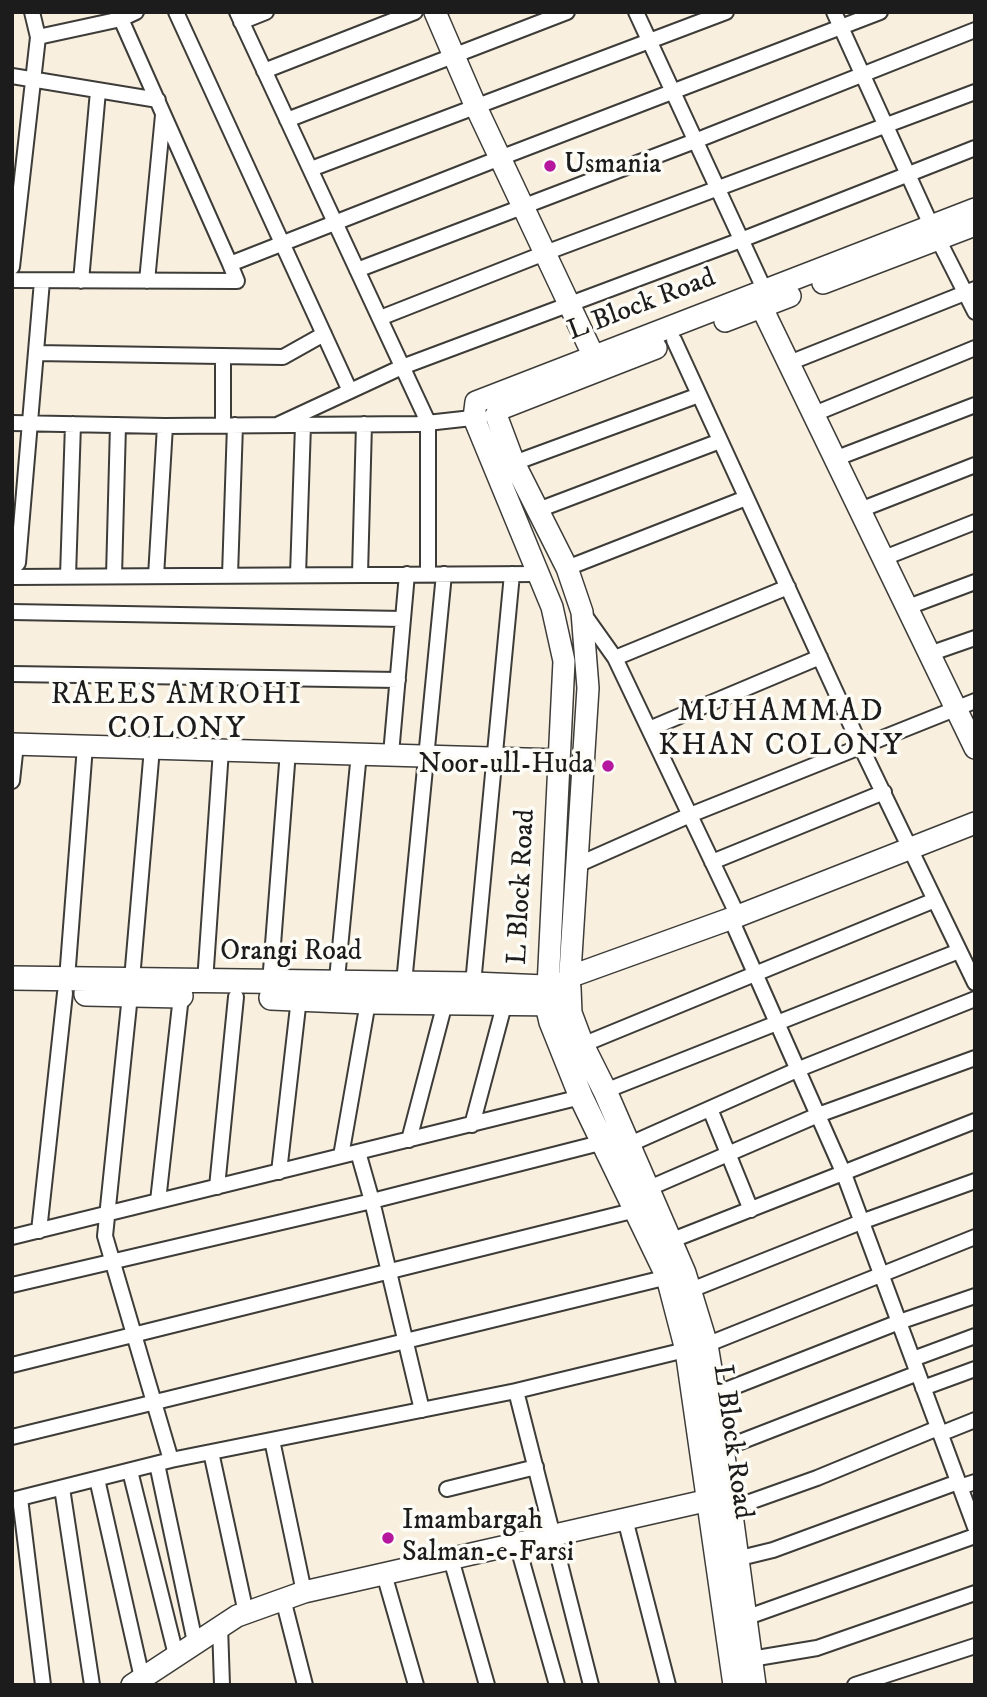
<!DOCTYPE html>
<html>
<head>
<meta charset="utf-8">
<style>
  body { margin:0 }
  #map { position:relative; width:987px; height:1697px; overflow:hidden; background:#f8efde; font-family:"IM FELL DW Pica",serif }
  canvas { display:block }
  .frame { position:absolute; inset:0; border:14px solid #1c1c1c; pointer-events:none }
</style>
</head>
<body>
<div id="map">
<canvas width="987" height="1697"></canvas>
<div class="frame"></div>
</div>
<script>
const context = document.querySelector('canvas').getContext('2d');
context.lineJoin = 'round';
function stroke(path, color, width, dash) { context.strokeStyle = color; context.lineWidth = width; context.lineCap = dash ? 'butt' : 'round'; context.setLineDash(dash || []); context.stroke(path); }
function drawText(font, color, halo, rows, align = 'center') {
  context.font = font + ' "IM FELL DW Pica",serif'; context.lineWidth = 7; context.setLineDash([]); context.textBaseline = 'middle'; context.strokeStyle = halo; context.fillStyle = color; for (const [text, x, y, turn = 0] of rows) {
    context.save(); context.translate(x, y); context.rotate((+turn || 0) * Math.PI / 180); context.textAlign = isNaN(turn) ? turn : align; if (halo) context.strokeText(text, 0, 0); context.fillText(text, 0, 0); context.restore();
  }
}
const street = new Path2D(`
  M136,12L121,19L230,264L500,158L880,12
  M176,12L350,391
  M237,12L428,422V574
  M636,12L765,291
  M834,12L931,225
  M241,22L266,12
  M38,37L121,19
  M264,71L415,12
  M12,76L158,100
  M287,120L567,12
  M311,169L726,12
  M938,239L975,312
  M12,267L38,37L32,12
  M357,270L695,141L975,30
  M12,280L237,281L230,264
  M81,281L98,91
  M147,281L163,115
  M380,318L545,253L975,92
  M674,340L861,747L975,983
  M36,353L283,357L324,334
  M789,363L975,289
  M814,414L975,348
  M12,423L165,426L418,424L481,417
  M223,425V356
  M277,425L402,367L741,240L975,148
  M837,458L975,405
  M514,463L699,395
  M538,510L720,441
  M860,510L975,465
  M884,558L975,522
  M12,568L18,563L42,281
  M567,568L746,498
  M360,574L364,424
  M230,575L235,425
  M298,575L303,425
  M68,576L73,424
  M114,576L118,425
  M156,576L165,426
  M12,577L539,574
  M908,607L975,582
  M12,612L403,619
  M583,613L615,658L738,916
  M929,654L975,638
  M615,658L788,587
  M12,674L398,680
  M649,729L820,657
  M391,754L407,574
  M12,781L16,744
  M712,862L884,792
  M577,865L690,815L975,701
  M731,919L844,1174L975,1527
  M67,979L85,746
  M132,979L152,748
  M205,982L221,750
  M270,983L288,751
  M404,983L444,574
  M473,984L512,574
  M336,989L359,753
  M130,995L105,1236L171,1460
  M582,1045L935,900
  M605,1091L959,951
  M710,1109L751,1210
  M472,1125L506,998
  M409,1140L445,1003
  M628,1145L799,1069L975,999
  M358,1152L372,1201L422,1410
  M341,1156L368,1002
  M279,1172L299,998
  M217,1187L236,997
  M647,1189L818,1115L975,1058
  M158,1201L181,996
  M39,1231L65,993
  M12,1237L581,1097
  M670,1241L975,1121
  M12,1285L372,1201L604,1142
  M691,1290L861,1222L975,1181
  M913,1359L975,1336
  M12,1365L636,1210
  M923,1388L975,1369
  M516,1391L591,1685
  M713,1395L899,1322L975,1296
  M940,1434L975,1420
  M12,1437L668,1277
  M272,1440L304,1592
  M722,1449L918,1373
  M211,1452L246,1613
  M157,1464L195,1642
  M130,1471L176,1655
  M97,1479L142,1678
  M960,1487L975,1482
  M62,1488L92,1685
  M447,1489L536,1467
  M20,1498L43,1685
  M12,1500L171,1460L516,1391L706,1345L975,1237
  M730,1509L817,1478L938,1428
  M625,1519L668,1685
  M517,1544L557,1685
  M451,1559L487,1685
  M736,1559L773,1550L958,1482
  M384,1574L416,1685
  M283,1599L305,1685
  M745,1618L975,1536
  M220,1626L222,1685
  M751,1659L817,1648L975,1593
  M855,1685L975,1646`);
const secondary = new Path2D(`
  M435,12L476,107L594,357
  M823,283L975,225
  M762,308L975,748
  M725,321L790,296
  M12,744L559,760
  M569,977L738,916L975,823
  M548,987L564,661L552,607L474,418L476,402L975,209
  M569,988L588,688L582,612L567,568L514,463L496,415L500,409L656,348
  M132,1685L237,1616L304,1592L709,1500`);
const primary = new Path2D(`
  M12,978L473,984L569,988L570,1013L582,1045L605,1091L684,1273L706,1345L717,1411L754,1685
  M548,987L547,1005L551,1022L581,1097L668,1277L687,1350L735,1685
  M86,994L181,996
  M271,998L368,1002L562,1004`);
const markers = [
  [550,166,7,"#b5179e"],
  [608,766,7,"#b5179e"],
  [388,1538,7,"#b5179e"]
];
const poiNames = [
  ["Usmania",564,166],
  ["Noor-ull-Huda",594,766,"right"],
  ["Imambargah",402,1522],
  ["Salman-e-Farsi",402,1554]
];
const streetNames = [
  ["L Block Road",642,306,-21],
  ["L Block Road",523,887,-87],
  ["Orangi Road",291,953],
  ["L Block Road",731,1442,82]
];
const neighbourhoodNames = [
  ["RAEES AMROHI",177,697],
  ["COLONY",177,731],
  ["MUHAMMAD",781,714],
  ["KHAN COLONY",781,748]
];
stroke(street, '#3d3c39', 18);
stroke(secondary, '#3d3c39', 24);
stroke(primary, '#3d3c39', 26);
stroke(street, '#fff', 14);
stroke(secondary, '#fff', 21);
stroke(primary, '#fff', 23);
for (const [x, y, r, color] of markers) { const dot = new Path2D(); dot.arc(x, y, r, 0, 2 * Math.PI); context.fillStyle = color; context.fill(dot); stroke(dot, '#fdfcf7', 2.5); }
drawText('28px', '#1c1c1c', '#fdfcf7', poiNames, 'left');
drawText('28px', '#1c1c1c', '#fdfcf7', streetNames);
context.letterSpacing = '2px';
drawText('30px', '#1c1c1c', '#fdfcf7', neighbourhoodNames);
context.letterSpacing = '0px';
</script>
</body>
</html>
